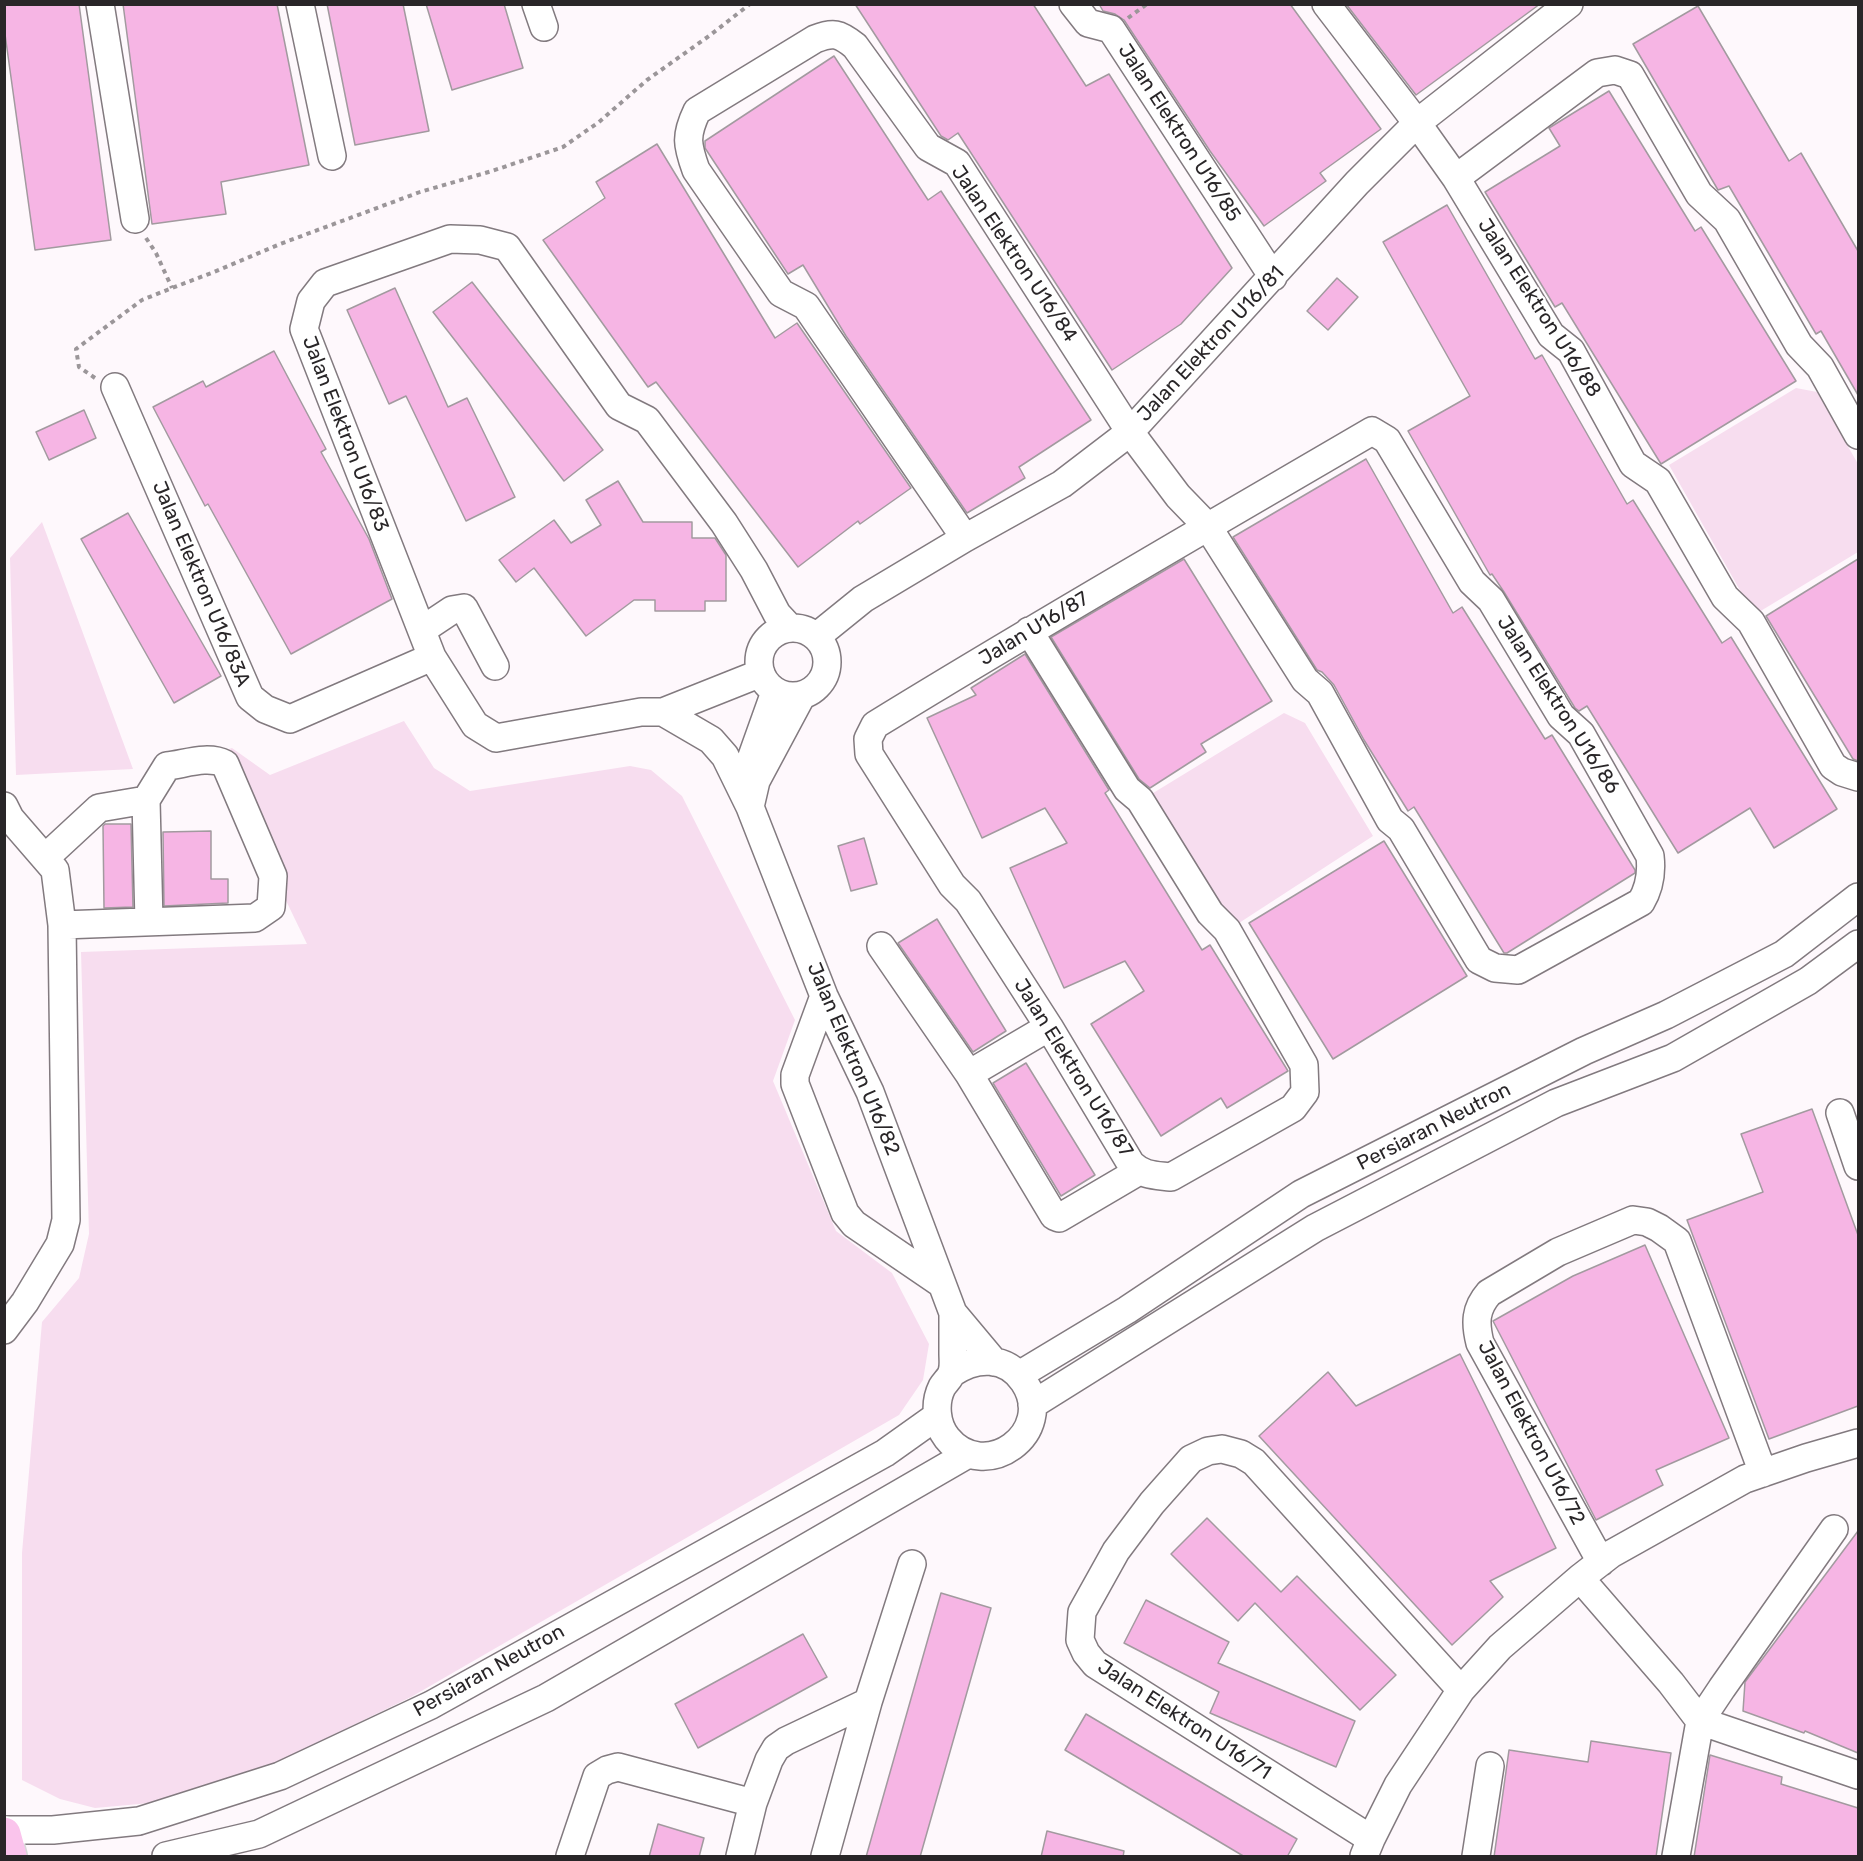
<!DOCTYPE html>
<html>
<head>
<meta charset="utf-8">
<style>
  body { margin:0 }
  #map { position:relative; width:1863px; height:1861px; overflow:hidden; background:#fef8fc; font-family:Rubik,sans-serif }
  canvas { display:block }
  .frame { position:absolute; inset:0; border:6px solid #292628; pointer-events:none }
</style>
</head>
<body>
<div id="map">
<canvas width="1863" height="1861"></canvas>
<div class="frame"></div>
</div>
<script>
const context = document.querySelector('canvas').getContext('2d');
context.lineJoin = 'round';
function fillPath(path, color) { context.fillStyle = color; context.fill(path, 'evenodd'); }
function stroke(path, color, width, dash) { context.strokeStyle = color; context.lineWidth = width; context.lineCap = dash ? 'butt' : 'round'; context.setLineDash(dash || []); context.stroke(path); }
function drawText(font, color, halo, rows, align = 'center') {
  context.font = font + ' Rubik,sans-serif'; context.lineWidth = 4.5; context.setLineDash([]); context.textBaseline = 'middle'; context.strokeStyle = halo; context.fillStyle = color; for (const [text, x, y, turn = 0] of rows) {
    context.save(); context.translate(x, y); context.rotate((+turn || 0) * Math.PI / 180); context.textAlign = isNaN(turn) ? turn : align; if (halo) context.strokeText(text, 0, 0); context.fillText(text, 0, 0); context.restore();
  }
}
const green = new Path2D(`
  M1796,388L1817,392L1858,464V552L1754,615L1669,465Z
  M42,522L133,769L16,775L10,558Z
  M1284,713L1305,723L1373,836L1239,923L1224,914L1145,798Z
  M404,721L434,768L470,791L630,766L651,770L682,796L795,1020L773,1081L836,1231L892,1273L929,1344L923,1380L899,1415L411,1697L261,1770L150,1803L95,1808L60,1799L22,1780V1553L42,1322L79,1278L89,1234L81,952L307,944L215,754L232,748L270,775Z`);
const building = new Path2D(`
  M4,4H79L111,240L35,250L4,27Z
  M123,4H277L309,165L221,182L226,214L152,224Z
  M327,4H403L429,131L355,145Z
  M426,4H504L523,68L452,90Z
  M855,4H1033L1086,86L1109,74L1232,268L1181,324L1112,370L958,133L948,140L941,136Z
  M1099,4H1290L1381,129L1320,173L1326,181L1264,226L1210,151L1124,20L1115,14L1103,11Z
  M1346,4H1540L1416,95Z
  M1698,6L1789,161L1801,153L1858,251V395L1821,331L1816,334L1729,186L1718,190L1633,44Z
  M834,56L928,200L941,191L1091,420L1019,467L1025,478L967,513L846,336L803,265L788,274L705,148V141Z
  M1609,91L1695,231L1701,227L1796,381L1661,464L1562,303L1555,307L1485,192L1560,146L1549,128Z
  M657,144L775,338L797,323L911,488L860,524L858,521L798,567L656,382L648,387L543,240L605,198L596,182Z
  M1447,205L1535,359L1542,355L1627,504L1633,500L1722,643L1731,637L1837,809L1774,848L1750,808L1678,853L1587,706L1579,711L1575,708L1504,592L1492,574L1490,575L1408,431L1470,396L1383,242Z
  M1337,278L1358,297L1328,330L1307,311Z
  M472,282L603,450L564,481L433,312Z
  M395,288L448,407L467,398L515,497L466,521L406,396L389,404L347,310Z
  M274,351L326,449L321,452L369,539L392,599L291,654L208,504L205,506L153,407L203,381L206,387Z
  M84,410L96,438L49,460L36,432Z
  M1366,459L1453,613L1462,607L1545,739L1552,735L1635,870V873L1507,953H1504L1414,807L1408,811L1364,740L1334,685L1322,672L1317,670L1233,537Z
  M618,481L643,522H692V538H715L726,555V601H705V611H655V600H634L586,636L534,568L516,582L499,560L554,520L571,543L601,525L586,500Z
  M128,513L221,676L174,703L81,539Z
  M1184,559L1272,701L1201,744L1206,752L1150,788L1139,779L1051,637Z
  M1858,559V761L1853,759L1766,616Z
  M1025,654L1109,790L1105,793L1202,950L1210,945L1288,1071L1227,1108L1221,1098L1161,1136L1091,1024L1144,991L1125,961L1064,988L1010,868L1067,843L1045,808L982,838L927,718L976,695L971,688Z
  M105,824H131L133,907L104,908L103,826Z
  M211,831V879H228V903L164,906L163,832Z
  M864,838L877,884L851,891L838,846Z
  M1384,841L1467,976L1333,1059L1249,923Z
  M937,919L1006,1031L973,1052L898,943Z
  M1026,1063L1095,1175L1061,1196L993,1083Z
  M1812,1109L1858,1235V1406L1769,1439L1687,1220L1763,1192L1741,1134Z
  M1645,1245L1729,1438L1656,1470L1663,1485L1596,1520L1493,1321L1573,1276Z
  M1460,1354L1556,1548L1490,1581L1503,1597L1452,1645L1259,1436L1328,1372L1356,1406Z
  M1207,1518L1281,1592L1297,1576L1396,1675L1360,1710L1255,1603L1238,1621L1171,1554Z
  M1858,1531V1753L1805,1731L1804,1733L1743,1711L1745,1682Z
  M941,1593L991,1608L920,1857H866Z
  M1146,1600L1229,1642L1218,1663L1355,1721L1336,1767L1210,1713L1219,1692L1124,1643Z
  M803,1634L827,1677L698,1748L675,1704Z
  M1086,1714L1297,1839L1287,1857H1245L1065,1750Z
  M1591,1741L1671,1753L1656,1857H1494L1509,1750L1588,1762Z
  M1710,1755L1782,1777L1781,1784L1858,1808V1857H1694Z
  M658,1824L704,1838L699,1857H649Z
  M1047,1831L1124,1851L1123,1857H1041Z`);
const path = new Path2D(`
  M1128,18L1147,4
  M146,238L156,253L172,288
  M95,378L79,367L76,349L142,300L172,288L214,272L280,244L420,192L492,171L563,147L599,122L647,80L709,36L750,4`);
const minor = new Path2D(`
  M100,4L135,219
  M300,4L332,156
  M536,4L544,27
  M1073,4L1088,23L1111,29L1273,277
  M1326,4L1417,123L1456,178L1551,335L1571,351L1633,464L1658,481L1725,597L1751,622L1833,766L1842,772L1858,777
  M1456,178L1597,73L1615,70L1630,75L1699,194L1727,220L1799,345L1820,367L1858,435
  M115,387L250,697L265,709L290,719L432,657
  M965,538L806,306L781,293L696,170C687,145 685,136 697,111L815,39C833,32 839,33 855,46L928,147L957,163L1130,432L1178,496L1208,527L1305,680L1320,693L1390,820L1401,829L1479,960L1495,968L1518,970L1641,902C1650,887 1652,873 1650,856L1581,734L1561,716L1491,600L1472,582L1387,440L1372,431C1206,528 1039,624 875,725L868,739L869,754L952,885L968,901L1049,1027L1131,1164C1144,1176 1154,1175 1171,1177L1293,1108L1305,1092L1304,1065L1227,930L1210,913L1140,800L1127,789L1029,631
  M759 662a34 34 0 1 1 68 0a34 34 0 1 1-68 0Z
  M422,630L452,610L464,608L495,666
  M816,637L863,599L965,538L1062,484L1130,432L1357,183L1417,123L1569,4
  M761,673L663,712H641L496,738L475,725L432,657L304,329L311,301L325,283L450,239L480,240L507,247L619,406L647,420L724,523L754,570L777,614L790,628
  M663,712L711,740L725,756L750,807L824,996L870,1092L953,1313L994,1362
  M750,762L775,692
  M146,800L149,922
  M4,806L10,818L55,870L62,925L66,1220L60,1244L25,1302L4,1330
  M750,807L756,781L802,695
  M45,858L99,808L146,800L167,766C185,764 208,755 225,764L273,876L271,907L255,918L62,925
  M881,946L969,1074L1054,1216L1059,1218L1139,1171
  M824,996L795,1075V1084L845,1213L854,1224L942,1284
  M969,1074L1049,1027
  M1840,1113L1858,1166
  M952,1373C976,1357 1006,1355 1024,1382C1057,1432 985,1485 947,1438C936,1424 934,1403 942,1387C945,1382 951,1377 952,1372C954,1366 953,1359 953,1354C953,1340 953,1326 953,1313
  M1019,1375L1127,1310L1301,1194L1584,1051L1666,1015L1784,954L1858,897
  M1032,1405L1315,1228L1556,1103L1673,1058L1808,981L1858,944
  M1601,1562L1480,1343C1475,1323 1475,1309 1489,1293L1558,1252L1633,1220L1647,1222L1659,1228L1677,1241L1763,1473
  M1580,1578L1671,1683L1700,1721L1858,1775
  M4,1830H53L139,1821L280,1776L431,1705L885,1453L937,1416
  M1371,1839L1095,1664L1086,1653L1080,1640L1082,1612L1116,1551L1152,1503L1191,1459L1208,1451L1222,1449L1241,1454L1254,1462L1461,1690
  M166,1856L259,1834L546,1698L968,1454
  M570,1856L597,1776L607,1770L618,1767L753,1803
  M740,1856L753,1803L769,1760L776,1748L786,1741L868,1702
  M825,1856L868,1702L912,1564
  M1364,1856L1371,1839L1398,1785L1461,1690L1500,1647L1580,1578L1611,1554L1745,1479L1806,1458L1858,1443
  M1476,1856L1490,1766
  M1676,1856L1700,1721L1722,1688L1834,1529`);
const major = new Path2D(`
  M4,1834L10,1856`);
const streetNames = [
  ["Jalan Elektron U16/85",1179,133,57],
  ["Jalan Elektron U16/84",1014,254,56],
  ["Jalan Elektron U16/88",1539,308,57],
  ["Jalan Elektron U16/81",1211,344,-47],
  ["Jalan Elektron U16/83",345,434,69],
  ["Jalan Elektron U16/83A",201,584,67],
  ["Jalan U16/87",1034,629,-31],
  ["Jalan Elektron U16/86",1558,705,57],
  ["Jalan Elektron U16/82",853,1059,67],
  ["Jalan Elektron U16/87",1073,1068,58],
  ["Persiaran Neutron",1434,1127,-27],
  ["Jalan Elektron U16/72",1531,1433,62],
  ["Persiaran Neutron",489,1671,-29],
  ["Jalan Elektron U16/71",1184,1720,33]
];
fillPath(green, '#f7ddef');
fillPath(building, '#f6b5e4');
stroke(building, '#a29a9f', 1.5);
stroke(minor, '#827a7f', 30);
stroke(major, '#d8d8d8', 36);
stroke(path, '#9b9699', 4, [4.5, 4.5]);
stroke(minor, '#fff', 27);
stroke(major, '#fac4ec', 33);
drawText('20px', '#292628', '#fff', streetNames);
</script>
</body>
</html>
